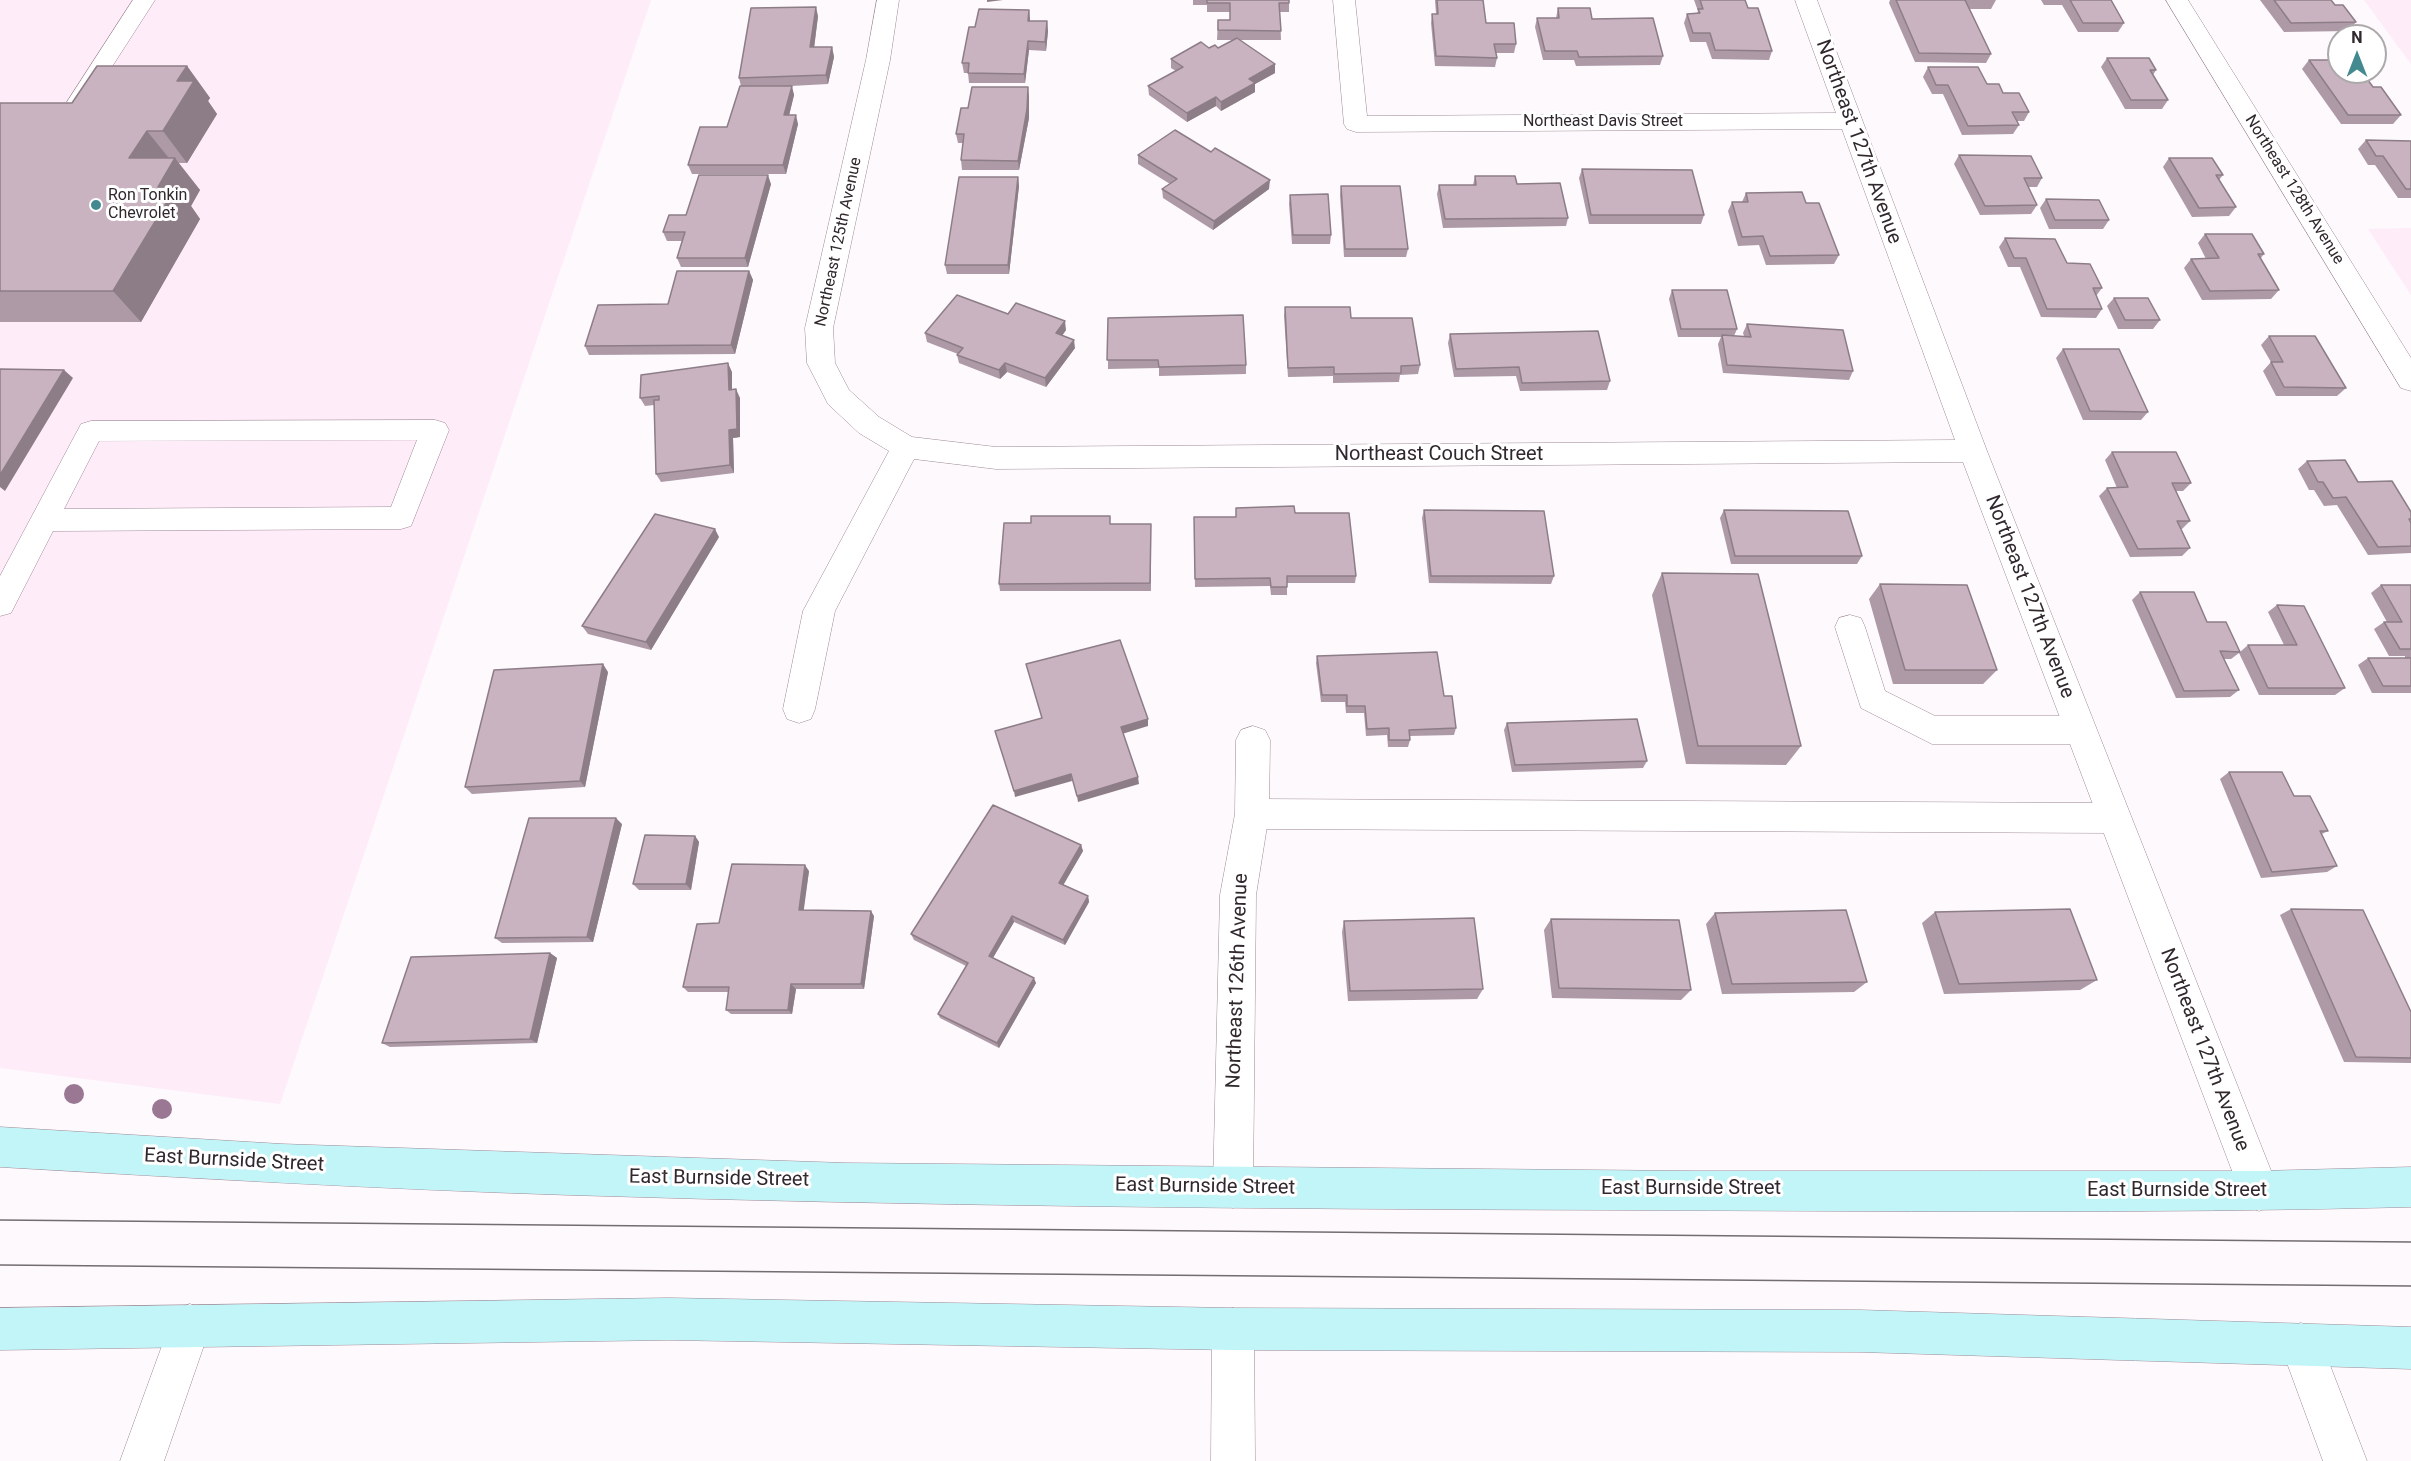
<!DOCTYPE html>
<html>
<head>
<meta charset="utf-8">
<style>
  body { margin:0 }
  #map { position:relative; width:2411px; height:1461px; overflow:hidden; background:#fdf9fc; font-family:Roboto,sans-serif }
  canvas { display:block }
  .north { position:absolute; left:2327px; top:24px; width:60px; height:60px; box-sizing:border-box; background:#fff; border:2px solid #aca9ab; border-radius:50%; rotate:0deg; font-size:16px; font-weight:700; line-height:24px; text-align:center; color:#30282d }
  .north::after { content:''; display:block; margin:auto; width:21px; height:27px; background:#438a90; clip-path:polygon(50% 0,100% 100%,50% 72%,0 100%) }
</style>
</head>
<body>
<div id="map">
<canvas width="2411" height="1461"></canvas>
<div class="north">N</div>
</div>
<script>
const context = document.querySelector('canvas').getContext('2d');
context.lineJoin = 'round';
function fillPath(path, color) { context.fillStyle = color; context.fill(path, 'evenodd'); }
function stroke(path, color, width, dash) { context.strokeStyle = color; context.lineWidth = width; context.lineCap = dash ? 'butt' : 'round'; context.setLineDash(dash || []); context.stroke(path); }
function drawText(font, color, halo, rows, align = 'center') {
  context.font = font + ' Roboto,sans-serif'; context.lineWidth = 6; context.setLineDash([]); context.textBaseline = 'middle'; context.strokeStyle = halo; context.fillStyle = color; for (const [text, x, y, turn = 0] of rows) {
    context.save(); context.translate(x, y); context.rotate((+turn || 0) * Math.PI / 180); context.textAlign = isNaN(turn) ? turn : align; if (halo) context.strokeText(text, 0, 0); context.fillText(text, 0, 0); context.restore();
  }
}
const built = new Path2D(`
  M0,0H651L280,1104L0,1068Z
  M2364,0H2411V64Z
  M2411,228V295L2368,229Z`);
const lane = new Path2D(`
  M133,0H155L86,107H70L67,102Z
  M435,420L445,423L449,430L411,526L401,529L53,531L11,613L0,616V576L81,424L91,421ZM417,440L391,507L64,509L99,441Z
  M1850,615L1861,618L1865,627L1885,691L1935,716H2080L2091,720L2096,730L2091,740L2080,744H1932L1861,708L1835,627L1839,618Z
  M1252,799L2113,803L2125,808L2129,818L2125,828L2113,833L1252,829L1240,824L1236,814L1240,804Z`);
const street = new Path2D(`
  M877,0H899L890,60L833,328L835,363L849,390L879,417L912,437L996,447L1955,440L1842,129L1356,132L1347,129L1344,124L1333,0H1355L1367,116L1836,113L1795,0H1817L1987,451L2279,1191L2273,1205L2259,1211L2245,1205L1963,462L996,469L914,459L835,611L815,709L811,719L799,723L787,719L783,709L803,611L889,451L859,433L828,404L807,363L805,328L866,60Z
  M2166,0H2188L2411,358V391L2401,388Z
  M1253,726L1265,730L1270,740L1269,814L1256,895L1253,1188L1247,1202L1233,1208L1219,1202L1213,1188L1220,895L1235,814L1236,740L1241,730Z
  M190,1304L205,1310L211,1325L164,1461H120L175,1310Z
  M1233,1308L1248,1314L1254,1329L1255,1461H1211L1212,1329L1218,1314Z
  M2301,1323L2316,1329L2367,1461H2323L2280,1344L2286,1329Z`);
const secondary = new Path2D(`
  M0,1127L282,1144L846,1163L1694,1171H2259L2411,1167V1207C2145,1214 1878,1211 1611,1210C1264,1209 916,1206 569,1195C379,1189 190,1178 0,1167Z
  M669,1298L1233,1308L1860,1310L2411,1327V1369L1860,1352L1233,1350L669,1340L0,1350V1308Z`);
const tram = new Path2D(`
  M0,1220L2411,1242
  M0,1265L2411,1286`);
const trees = [
  [74,1094],
  [162,1109]
];
const wall = new Path2D(`
  M1193,0H1289V12H1280L1281,40H1240L1275,64V73L1255,84V92L1221,111L1216,106L1187,122L1149,95L1148,86L1176,71L1171,68V59L1209,48H1218L1234,40H1217L1218,20H1230V12H1207V5H1193Z
  M1435,0H1483L1486,23L1516,44L1514,53H1496L1497,58L1495,67L1435,66L1431,23L1432,14H1436Z
  M1694,0H1745L1748,8L1772,51L1769,60L1712,59L1706,42H1690L1684,23L1687,14L1697,13L1698,11Z
  M1890,0H1996L1991,9H1970L1991,54L1986,63L1915,62L1889,3Z
  M2041,0H2111L2124,23L2118,32H2078L2062,5H2044Z
  M2260,0H2331L2335,5L2356,22L2349,31L2284,32Z
  M1558,8L1592,19L1663,56L1660,65L1576,66L1574,60H1543L1535,27L1537,18H1556Z
  M1029,10L1030,21H1047L1048,31L1046,51L1029,50L1025,83H969L968,73H964L962,63L975,27Z
  M818,16L814,47H832L834,57L828,84L791,86L794,95L789,115L798,124L786,174H692L688,165L727,127L741,86L739,78Z
  M2107,58L2156,70L2153,75L2168,100L2162,109H2125L2101,67Z
  M2309,60L2373,87L2401,115L2393,124H2341L2302,69Z
  M187,66L210,98L208,101L217,114L187,163H178L200,190L191,206L200,219L141,322H0V103H72Z
  M1928,67L1987,84L2003,93L2029,112L2024,121H2016L2019,125L2013,134L1962,135L1943,94H1932L1923,77Z
  M1029,96V118L1019,170H962L961,160L963,143H958L956,134L968,108Z
  M2366,140L2411,141V198H2398L2375,165H2368L2358,149Z
  M1138,155L1269,189L1213,230L1163,198L1162,189L1170,184L1138,164Z
  M1959,155L2042,178L2037,187H2028L2037,205L2031,214L1980,215L1954,164Z
  M2169,158L2223,175L2219,180L2236,207L2229,216L2192,217L2163,167Z
  M1582,169L1704,215L1701,224H1589L1579,178Z
  M1475,176L1517,184L1568,218L1566,226L1443,228L1437,194L1439,185H1473Z
  M1018,177L1019,186L1009,274H947L945,265Z
  M771,184L748,267H681L677,258L682,241H667L663,232L686,215Z
  M1341,186L1408,249L1406,257H1344L1340,195Z
  M1746,193L1806,203L1839,255L1834,264L1766,265L1759,245L1738,246L1728,211L1732,202H1742Z
  M1290,195L1331,235L1330,244H1292L1289,204Z
  M2046,199L2109,220L2103,229H2049L2040,208Z
  M2205,234L2264,254L2260,259L2279,290L2271,299L2202,300L2184,268L2191,259H2206L2198,243Z
  M2005,238L2067,263L2102,288L2096,296L2102,309L2096,318L2041,317L2020,267H2008L1999,247Z
  M749,271L753,280L735,354L589,355L585,346L668,304Z
  M1672,290L1737,329L1734,336H1744L1743,333L1747,324L1853,371L1849,380L1723,373L1718,344L1721,337H1678L1669,299Z
  M2114,298L2160,320L2153,329H2118L2107,306Z
  M1285,307L1351,318L1420,365L1418,374L1400,375L1399,382L1333,383V376L1288,377L1284,316Z
  M1008,314L1066,330L1062,335L1075,348L1046,387L1007,372L1000,379L959,363L957,355L958,354L927,342L925,333Z
  M1108,318L1246,365V374L1159,376V368L1108,369Z
  M1450,334L1610,381L1607,390L1520,391L1516,376L1454,377L1448,343Z
  M2269,336L2346,388L2337,396H2276L2263,371L2271,362L2261,345Z
  M2063,349L2148,412L2141,420H2083L2056,358Z
  M732,372V390L740,398V437L733,438L734,473L661,482L656,474L654,405L645,406L640,398Z
  M2112,452L2191,483L2183,491H2176L2190,521L2182,529H2181L2190,548L2182,556L2130,557L2099,496L2107,488H2117L2105,460Z
  M2307,461L2358,482L2411,512V553L2368,555L2337,505L2324,506L2314,490H2309L2298,469Z
  M1424,510L1554,576L1551,584L1429,583L1422,518Z
  M1724,510L1862,556L1857,564H1731L1720,518Z
  M1295,513L1356,576L1355,583H1287V595H1271L1270,586L1195,587L1194,517H1235Z
  M1111,524H1151V591H1000L999,584Z
  M719,537L651,650L588,634L582,626Z
  M1662,573L1801,746L1786,765L1686,764L1652,595Z
  M1880,584L1997,670L1983,684H1893L1869,599Z
  M2381,585H2411V693H2372L2358,665L2368,658H2405V656H2389L2374,629L2384,622H2387L2371,593Z
  M2140,592L2207,622L2240,652L2248,645H2284L2268,612L2277,605L2345,688L2335,695H2259L2239,653L2231,659H2224L2239,690L2230,697L2176,698L2132,600Z
  M1317,656L1444,696L1456,728L1454,735L1410,736V740L1408,747H1388L1387,735L1366,736L1364,713H1346L1345,702H1321L1316,663Z
  M608,672L585,787L472,794L465,787Z
  M1507,723L1647,761L1643,768L1512,772L1504,730Z
  M2229,772L2294,796L2328,831L2322,834L2337,866L2327,872L2261,878L2220,779Z
  M622,824L593,942L502,943L495,938Z
  M695,836L699,842L691,890H639L633,884Z
  M1081,845L1083,851L1063,885L1088,896L1089,902L1065,945L1014,922L993,958L1036,983L999,1048L940,1018L938,1014L966,966L914,940L911,934Z
  M809,871L803,910L874,916L864,989H796L792,1014H731L726,1010L729,992H688L683,987L719,923Z
  M2291,909L2411,1012V1063L2344,1062L2280,915Z
  M1935,912L2097,980L2080,990L1944,994L1922,923Z
  M1715,913L1867,982L1854,992L1722,994L1706,924Z
  M1551,919L1691,990L1681,1000L1552,998L1544,930Z
  M1344,921L1483,989L1477,999L1348,1001L1342,932Z
  M550,953L557,958L537,1043L390,1047L382,1043Z`);
const shadedWall = new Path2D(`
  M987,0H1003L987,2Z
  M816,7L818,16L813,57L810,47Z
  M1029,10L1030,19L1029,31L1028,21Z
  M1047,21L1048,31L1046,51L1045,42Z
  M1028,41L1029,50L1025,83L1024,74Z
  M832,47L834,57L828,84L826,75Z
  M1275,64V73L1255,84V92L1221,111V102L1249,79Z
  M187,66L210,98L208,101L217,114L187,163L163,131L177,81Z
  M792,86L794,95L787,124L784,115Z
  M1028,87L1029,96V118L1019,170L1018,161Z
  M1216,97V106L1187,122V113Z
  M796,115L798,124L786,174L783,165Z
  M147,131L172,162L129,158Z
  M175,158L200,190L191,206L200,219L141,322L113,291L158,187Z
  M768,175L771,184L748,267L745,258Z
  M1018,177L1019,186L1009,274L1008,265Z
  M1270,180L1269,189L1213,230L1214,221Z
  M749,271L753,280L735,354L731,345Z
  M1065,321L1066,330L1058,342L1056,333Z
  M1074,340L1075,348L1046,387L1045,378Z
  M728,363L732,372V399L729,390Z
  M1005,363L1007,372L1000,379L999,370Z
  M64,370L73,378L5,491L0,487V475Z
  M736,389L740,398V437L733,438L734,473L730,465L729,430Z
  M715,529L719,537L651,650L646,642Z
  M603,664L608,672L585,787L580,781Z
  M1148,719V726L1122,734L1121,727Z
  M1071,774L1072,781L1015,797L1014,791Z
  M1138,777L1139,784L1078,802L1077,796Z
  M616,818L622,824L593,942L587,937Z
  M695,836L699,842L691,890L686,884Z
  M1081,845L1083,851L1061,889L1059,883Z
  M805,865L809,871L803,916L799,910Z
  M1088,896L1089,902L1065,945L1063,940Z
  M871,911L874,916L864,989L861,984Z
  M1012,916L1014,922L991,961L989,956Z
  M550,953L557,958L537,1043L530,1039Z
  M1034,978L1036,983L999,1048L997,1043Z
  M791,984L796,989L792,1014L788,1010Z`);
const building = new Path2D(`
  M1207,0H1289V3H1279L1281,31L1218,30V20H1230V3H1207Z
  M1437,0H1483L1486,23H1514L1516,44H1494L1497,58L1436,56L1432,14H1438Z
  M1700,0H1745L1748,8H1758L1772,51L1715,50L1710,33H1693L1687,14L1700,13L1698,9H1703Z
  M1896,0H1965L1991,54L1919,53Z
  M2070,0H2111L2124,23H2083Z
  M2274,0H2331L2335,5H2343L2356,22L2291,23Z
  M816,7L810,47H832L826,75L739,78L751,8Z
  M1558,8H1590L1592,19L1653,18L1663,56L1579,57L1577,51H1545L1537,18H1559Z
  M979,9L1029,10L1028,21H1047L1045,42L1028,41L1024,74L968,73L969,63H962L969,27H975Z
  M1237,38L1275,64L1249,79L1255,83L1221,102L1216,97L1187,113L1148,86L1183,67L1171,59L1201,42L1209,48L1215,45L1218,48Z
  M2107,58H2149L2156,70H2150L2168,100H2131Z
  M2309,60H2339V72H2362L2373,87H2381L2401,115H2348Z
  M97,66H187L177,81H194L163,131H147L129,158H175L158,187H176L113,291H0V103H72Z
  M1928,67H1978L1987,84H1999L2003,93H2019L2029,112H2012L2019,125L1968,126L1948,85H1936Z
  M740,86H792L784,115H796L783,165H688L700,127H727Z
  M972,87H1028L1027,109L1018,161L961,160L964,134H956L961,108H968Z
  M1175,130L1211,152L1215,148L1270,180L1214,221L1162,189L1177,179L1138,155Z
  M2366,140L2411,141V189H2406L2383,156H2376Z
  M1959,155L2031,156L2042,178H2024L2037,205L1985,206Z
  M2169,158H2212L2223,175H2216L2236,207L2199,208Z
  M1582,169L1692,170L1704,215H1591Z
  M699,175H768L745,258H677L685,232H663L669,215H686Z
  M1475,176H1515L1517,184L1560,183L1568,218L1445,219L1439,185H1476Z
  M959,177H1018L1008,265H945Z
  M1341,186H1400L1408,249H1345Z
  M1802,192L1806,203H1819L1839,255L1770,256L1763,236L1742,237L1732,202H1748L1746,193Z
  M1328,194L1331,235H1293L1290,195Z
  M2046,199L2099,200L2109,220H2055Z
  M2205,234H2252L2264,254H2258L2279,290L2210,291L2191,259L2219,258Z
  M2005,238L2055,239L2067,263L2090,264L2102,288H2093L2102,309H2047L2026,258H2014Z
  M677,271H749L731,345L585,346L598,305L668,304Z
  M1672,290H1727L1737,329H1681Z
  M957,295L1008,314L1016,303L1065,321L1056,333L1074,340L1045,378L1005,363L999,370L957,355L963,348L925,333Z
  M2114,298H2148L2160,320H2125Z
  M1285,307H1350L1351,318H1412L1420,365L1401,366V373L1334,374V367L1288,368Z
  M1243,315L1246,365L1159,367L1158,360H1107L1108,318Z
  M1747,324L1843,330L1853,371L1727,365L1722,335L1751,337Z
  M1598,331L1610,381L1522,383L1519,367L1456,369L1450,334Z
  M2269,336H2315L2346,388L2284,387L2271,362H2283Z
  M2063,349H2119L2148,412L2090,411Z
  M728,363L729,390L736,389L737,429L729,430L730,465L656,474L654,400H659V396L640,398L641,375Z
  M0,369L64,370L0,475Z
  M2112,452H2176L2191,483H2172L2190,521H2177L2190,548L2138,549L2107,488L2128,487Z
  M2345,460L2358,482L2392,481L2411,512V519H2409L2411,523V546L2378,547L2346,497L2333,498L2323,482H2318L2307,461Z
  M1294,506L1295,513H1349L1356,576H1287V587H1271L1270,578L1195,579L1194,517H1236V508Z
  M1424,510L1544,511L1554,576H1431Z
  M1724,510L1848,511L1862,556H1735Z
  M655,514L715,529L646,642L582,626Z
  M1031,516H1110V524H1151L1150,583L999,584L1004,523H1031Z
  M1662,573L1758,574L1801,746H1698Z
  M1880,584L1967,585L1997,670H1905Z
  M2381,585H2411V649H2400L2384,622H2402Z
  M2140,592H2194L2207,622H2226L2240,652L2220,651L2239,690L2184,691Z
  M2277,605L2304,606L2345,688H2268L2248,645H2297Z
  M1120,640L1148,719L1121,727L1138,777L1077,796L1071,774L1014,791L995,731L1042,718L1026,664Z
  M1437,652L1444,696H1452L1456,728L1409,730L1410,740H1389V728L1367,729L1365,706H1347V695H1322L1317,656Z
  M2368,658H2411V686H2383Z
  M603,664L580,781L465,787L494,670Z
  M1637,719L1647,761L1515,765L1507,723Z
  M2229,772H2282L2294,796H2310L2328,831H2320L2337,866L2272,872Z
  M993,805L1081,845L1059,883L1088,896L1063,940L1012,916L989,956L1034,978L997,1043L938,1014L968,963L911,934Z
  M529,818H616L587,937L495,938Z
  M645,835L695,836L686,884H633Z
  M732,864L805,865L799,910L871,911L861,984H791L788,1010H726L729,987H683L697,924L719,923Z
  M2070,909L2097,980L1959,984L1935,912Z
  M2291,909L2363,910L2411,1012V1058L2356,1057Z
  M1846,910L1867,982L1732,984L1715,913Z
  M1474,918L1483,989L1350,991L1344,921Z
  M1551,919L1679,920L1691,990L1559,988Z
  M550,953L530,1039L382,1043L411,957Z`);
const markers = [
  [96,205,6,"#438a90"]
];
const farStreetnames = [
  ["Northeast Davis Street",1603,122],
  ["Northeast 128th Avenue",2294,190,58],
  ["Northeast 125th Avenue",839,242,-78]
];
const farPoinames = [
  ["Ron Tonkin",108,196],
  ["Chevrolet",108,214]
];
const streetNames = [
  ["Northeast 127th Avenue",1858,142,70],
  ["Northeast Couch Street",1439,455],
  ["Northeast 127th Avenue",2029,597,69],
  ["Northeast 126th Avenue",1238,981,-88],
  ["Northeast 127th Avenue",2204,1050,69],
  ["East Burnside Street",234,1161,3],
  ["East Burnside Street",719,1179,1],
  ["East Burnside Street",1205,1187,1],
  ["East Burnside Street",1691,1189],
  ["East Burnside Street",2177,1191]
];
fillPath(built, '#feecf8');
stroke(lane, '#9e8997', 1);
stroke(street, '#9e8997', 1);
stroke(secondary, '#9e8997', 1);
fillPath(lane, '#fff');
fillPath(street, '#fff');
fillPath(secondary, '#c2f5f8');
stroke(tram, '#736c70', 1.5);
context.fillStyle = '#9a7792';
for (const [x, y] of trees) { context.beginPath(); context.arc(x, y, 10, 0, 2 * Math.PI); context.fill(); }
fillPath(wall, '#ad9aa6');
fillPath(shadedWall, '#8d7d87');
fillPath(building, '#c9b3c1');
stroke(building, '#8d7d87', 1.5);
for (const [x, y, r, color] of markers) { const dot = new Path2D(); dot.arc(x, y, r, 0, 2 * Math.PI); context.fillStyle = color; context.fill(dot); stroke(dot, '#fff', 2); }
drawText('16px', '#30282d', '#fff', farStreetnames);
drawText('16px', '#30282d', '#fff', farPoinames, 'left');
drawText('20px', '#30282d', '#fff', streetNames);
</script>
</body>
</html>
